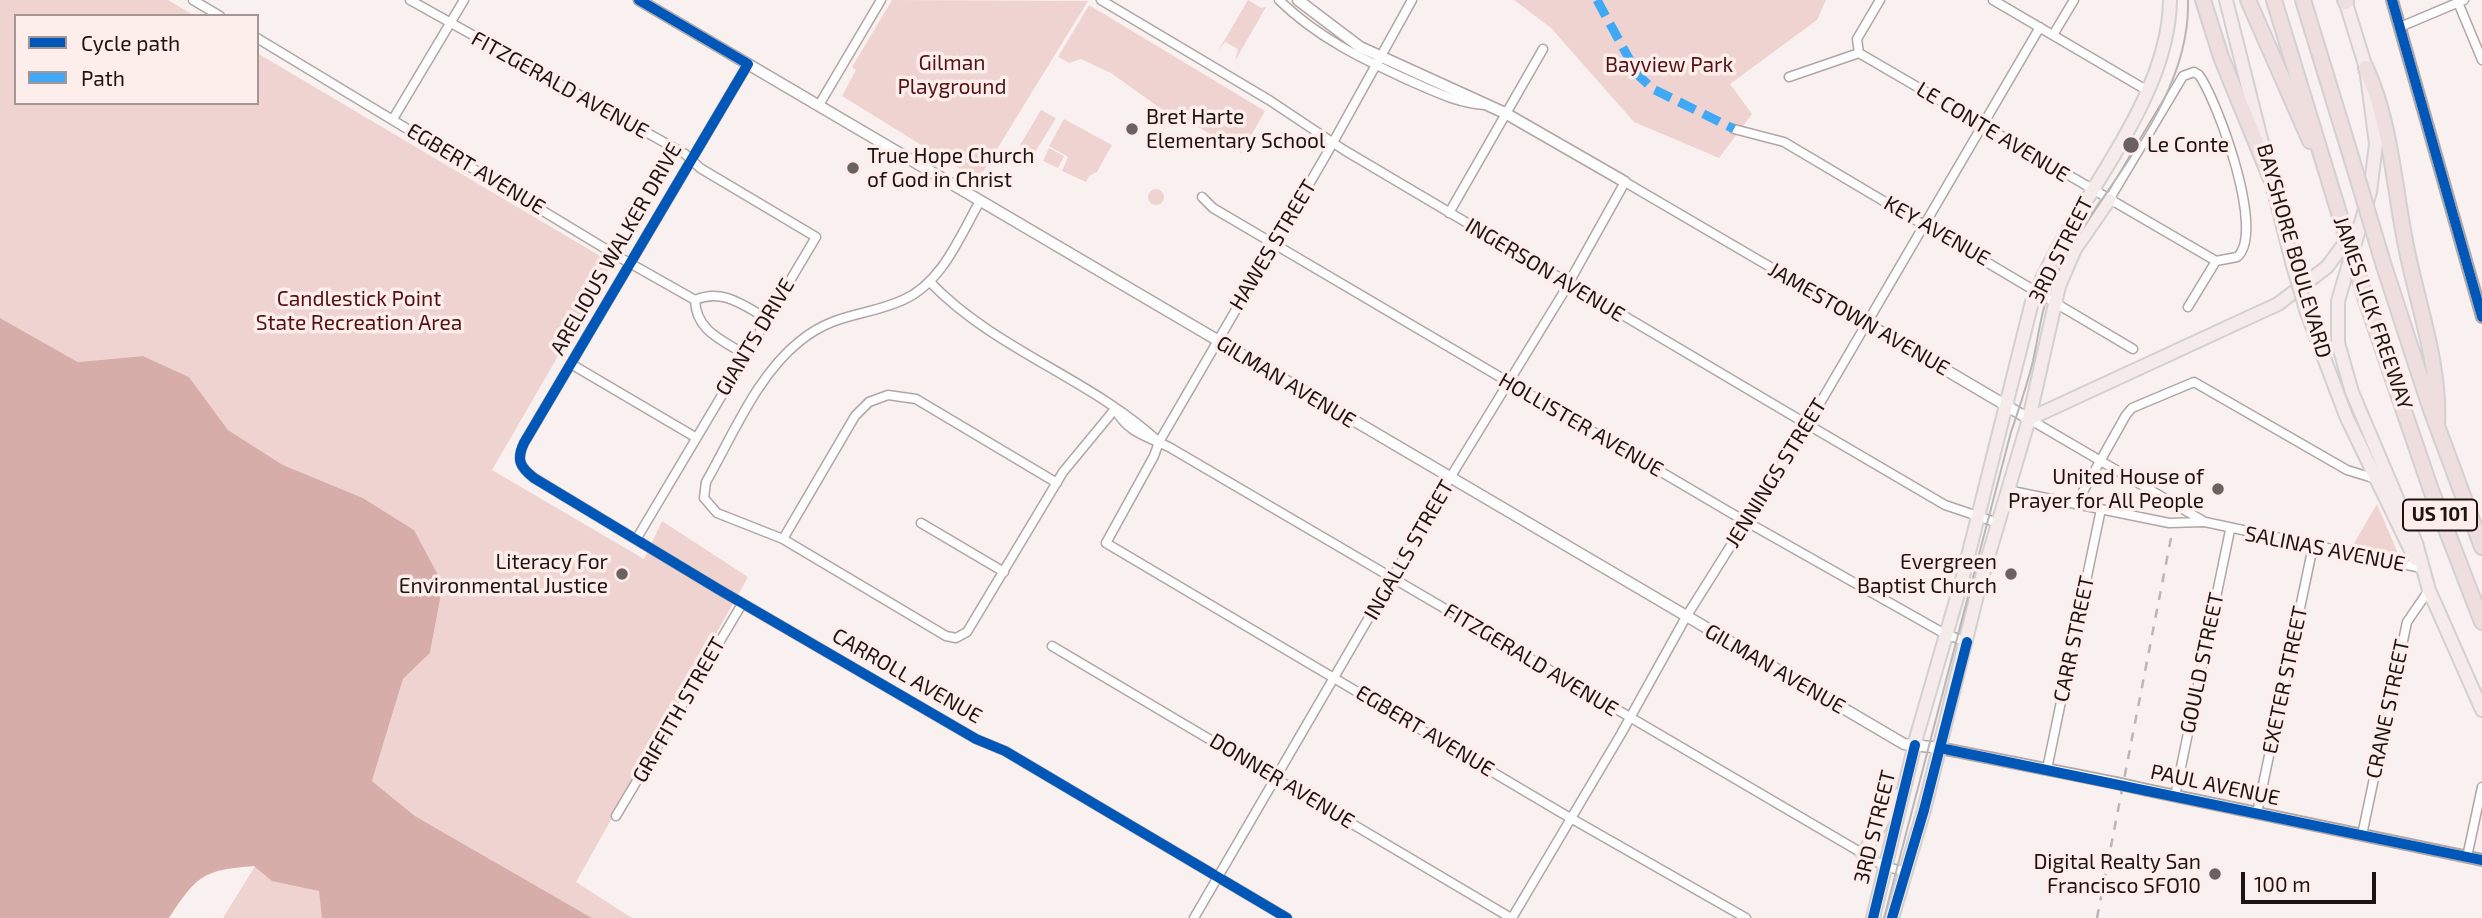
<!DOCTYPE html>
<html>
<head>
<meta charset="utf-8">
<style>
  body { margin:0 }
  #map { position:relative; width:2482px; height:918px; overflow:hidden; background:#f9f1f0; font-family:"Exo 2",sans-serif }
  canvas { display:block }
  .legend { position:absolute; left:14px; top:14px; width:245px; height:91px; box-sizing:border-box; background:#fdeeec; border:2px solid #a49695; margin:0; padding:9px 12px; list-style:none; font-size:21px; color:#1f1312 }
  .legend li { display:flex; align-items:center; gap:14px; height:35px }
  .legend b { width:35px; border:2px solid #a49695 }
  .scale { position:absolute; left:2241px; top:872px; width:135px; height:32px; box-sizing:border-box; border:4px solid #1f1312; border-top:0; padding-left:9px; font-size:21px; line-height:24px; white-space:nowrap; color:#1f1312; -webkit-text-stroke:5px #fdeeec; paint-order:stroke }
</style>
</head>
<body>
<div id="map">
<canvas width="2482" height="918"></canvas>
<ul class="legend">
<li><b style="height:9px;background:#0057b8"></b>Cycle path</li>
<li><b style="height:9px;background:#3fa9f5"></b>Path</li>
</ul>
<div class="scale">100 m</div>
</div>
<script>
const context = document.querySelector('canvas').getContext('2d');
context.lineJoin = 'round';
function fillPath(path, color) { context.fillStyle = color; context.fill(path, 'evenodd'); }
function stroke(path, color, width, dash) { context.strokeStyle = color; context.lineWidth = width; context.lineCap = dash ? 'butt' : 'round'; context.setLineDash(dash || []); context.stroke(path); }
function drawText(font, color, halo, rows, align = 'center') {
  context.font = font + ' "Exo 2",sans-serif'; context.lineWidth = 7; context.setLineDash([]); context.textBaseline = 'middle'; context.strokeStyle = halo; context.fillStyle = color; for (const [text, x, y, turn = 0] of rows) {
    context.save(); context.translate(x, y); context.rotate((+turn || 0) * Math.PI / 180); context.textAlign = isNaN(turn) ? turn : align; if (halo) context.strokeText(text, 0, 0); context.fillText(text, 0, 0); context.restore();
  }
}
const green = new Path2D(`
  M0,0H168L195,16H16V103H257V53L612,263L492,470L644,559L662,521L748,577L576,882L632,918H592L415,816L372,781L403,679L430,653L443,584L414,530L363,498L283,465L228,430L189,377L143,356L78,362L0,318Z
  M892,0L1088,1L978,180L842,96L856,70L852,67Z
  M1248,0L1261,8L1266,7L1235,61L1238,49L1225,42L1218,51Z
  M1514,0H1826L1817,20L1730,84L1752,114L1719,158L1634,122L1551,28Z
  M1089,5L1265,111L1241,153L1187,120L1174,118L1111,73L1081,59L1069,63L1058,57Z
  M1041,110L1056,118L1034,154L1020,145Z
  M1064,119L1112,145L1097,172L1089,176L1086,182L1062,171L1068,157L1049,146Z
  M1049,148L1064,156L1058,168L1043,161Z
  M1148 197a8 8 0 1 1 16 0a8 8 0 1 1-16 0Z
  M2377,504L2397,551L2396,554L2353,545Z
  M255,866L424,918H223Z`);
const water = new Path2D(`
  M0,318L78,362L143,356L189,377L228,430L283,465L363,498L414,530L443,584L430,653L403,679L372,781L415,816L592,918H322L319,891L272,881L254,866C202,870 197,876 169,918H0Z`);
const minor = new Path2D(`
  M193,0L220,16
  M410,0L685,154L700,168L816,237L637,538
  M1101,0L1269,100L1344,150L1805,423L1945,505L1998,523
  M1279,0C1317,37 1360,58 1408,80C1434,91 1456,103 1485,105
  M1412,0L1326,155L1159,442L1154,456L1106,543L1560,812L1746,918
  M1880,0L1857,39L1859,53L2216,261
  M1993,0L2148,91
  M2457,0L2482,60
  M2400,27L2464,0
  M2053,35L2074,0
  M257,38L619,257L695,300
  M748,64L524,443C516,460 520,467 534,478L718,589L976,739L1005,751L1287,918
  M1789,77L1859,53
  M819,105L881,0
  M393,119L464,0
  M1734,129L1784,142L2133,349
  M1202,197L1213,208L1731,513L1945,634L1967,642
  M2109,200L2183,76L2194,72L2199,75C2218,102 2266,233 2237,257L2216,261L2188,307
  M980,201C960,236 942,283 903,300C865,317 836,312 800,341C757,375 733,435 706,482L704,498L717,513L783,539L946,636L956,638L967,632L1063,472L1115,409
  M1449,213L1543,49
  M930,282C995,350 1090,378 1159,442
  M695,300C696,331 722,340 746,355
  M695,300C722,288 743,305 766,318
  M571,364L695,437
  M1115,409C1128,433 1146,436 1169,447L1884,866L1906,872
  M2029,419L2205,522L2421,568
  M2007,490L2169,523L2204,522
  M2076,504L2126,415L2132,408L2194,382L2347,470L2376,479
  M921,523L1004,572
  M783,539L855,416L869,402L888,395L916,399L1057,483
  M1052,646L1511,918
  M2047,769L2101,509
  M2175,796L2230,530
  M2257,813L2313,546
  M616,816L742,604
  M2362,835L2407,622L2429,590
  M2467,857L2482,787
  M1194,918L1456,468L1562,295L1625,182L1866,323
  M1512,918L1621,734L1686,617L1816,410L2040,27`);
const tertiary = new Path2D(`
  M639,0L1904,744L1940,748
  M1298,0L1360,47L1505,113L1625,182
  M1866,323L2029,419`);
const secondary = new Path2D(`
  M2392,0L2482,317
  M1940,748L2116,783
  M2147,790L2482,860`);
const primary = new Path2D(`
  M2226,0L2292,262
  M2345,0L2366,68L2376,144L2370,192L2338,301V343L2352,392L2416,543L2429,590L2482,710
  M2307,313L2346,416L2415,559
  M2029,419L2278,304L2327,267L2350,236
  M1863,854L1898,795
  M1873,918L1917,735L1962,580L2032,302C2070,204 2169,105 2170,0
  M1892,918L1924,810L1978,591L2029,419L2059,286L2075,249L2109,200`);
const motorway = new Path2D(`
  M2203,0L2221,57L2271,179
  M2248,0L2310,141
  M2274,0L2335,200
  M2303,0L2352,160
  M2345,0L2346,2
  M2366,68C2392,126 2394,190 2407,251C2419,309 2440,366 2437,425
  M2384,266L2430,407L2482,547
  M2367,303L2431,490L2482,622`);
const tram = new Path2D(`
  M1884,918L2011,432C2019,409 2027,385 2033,361C2039,333 2042,305 2054,279C2097,189 2191,105 2188,0`);
const rail = new Path2D(`
  M2097,918L2171,538`);
const secondaryBridge = new Path2D(`
  M2116,783L2147,790`);
const primaryBridge = new Path2D(`
  M2292,262L2307,313`);
const motorwayBridge = new Path2D(`
  M2352,160L2384,266
  M2335,200L2367,303`);
const quiet = new Path2D(`
  M1597,0L1638,75L1653,89L1734,129`);
const cycleway = new Path2D(`
  M639,0L748,64L524,443C516,460 520,467 534,478L718,589L976,739L1005,751L1287,918
  M2392,0L2482,317
  M1940,748L2482,860
  M1873,918L1915,745
  M1892,918L1924,810L1967,642`);
const markers = [
  [1132,129,7,"#6b6160"],
  [2131,145,9,"#6b6160"],
  [853,168,7,"#6b6160"],
  [2218,489,7,"#6b6160"],
  [622,574,7,"#6b6160"],
  [2011,574,7,"#6b6160"],
  [2215,874,7,"#6b6160"]
];
const shields = [
  [2440,515,74]
];
const shieldNames = [
  ["US 101",2440,515]
];
const parkNames = [
  ["Gilman",952,63],
  ["Playground",952,87],
  ["Bayview Park",1669,65],
  ["Candlestick Point",359,299],
  ["State Recreation Area",359,323]
];
const streetNames = [
  ["FITZGERALD AVENUE",560,85,29],
  ["LE CONTE AVENUE",1993,132,31],
  ["EGBERT AVENUE",476,169,31],
  ["KEY AVENUE",1937,231,30],
  ["HAWES STREET",1273,245,-59],
  ["ARELIOUS WALKER DRIVE",616,249,-60],
  ["3RD STREET",2061,250,-63],
  ["BAYSHORE BOULEVARD",2294,251,74],
  ["INGERSON AVENUE",1545,270,31],
  ["JAMES LICK FREEWAY",2373,313,71],
  ["JAMESTOWN AVENUE",1859,319,30],
  ["GIANTS DRIVE",755,337,-59],
  ["GILMAN AVENUE",1286,382,31],
  ["HOLLISTER AVENUE",1581,425,30],
  ["JENNINGS STREET",1776,473,-58],
  ["SALINAS AVENUE",2325,549,11],
  ["INGALLS STREET",1409,550,-60],
  ["CARR STREET",2074,639,-78],
  ["FITZGERALD AVENUE",1531,660,31],
  ["GOULD STREET",2202,663,-78],
  ["GILMAN AVENUE",1775,669,30],
  ["CARROLL AVENUE",907,676,30],
  ["EXETER STREET",2285,680,-78],
  ["CRANE STREET",2388,709,-78],
  ["GRIFFITH STREET",679,710,-60],
  ["EGBERT AVENUE",1425,731,31],
  ["DONNER AVENUE",1282,781,31],
  ["PAUL AVENUE",2215,785,12],
  ["3RD STREET",1875,827,-76]
];
const poiNames = [
  ["Bret Harte",1146,117,"left"],
  ["Elementary School",1146,141,"left"],
  ["Le Conte",2147,145,"left"],
  ["True Hope Church",867,156,"left"],
  ["of God in Christ",867,180,"left"],
  ["United House of",2204,477],
  ["Prayer for All People",2204,501],
  ["Literacy For",608,562],
  ["Environmental Justice",608,586],
  ["Evergreen",1997,562],
  ["Baptist Church",1997,586],
  ["Digital Realty San",2201,862],
  ["Francisco SFO10",2201,886]
];
fillPath(green, '#efd3d0');
fillPath(water, '#d7adaa');
stroke(minor, '#afa6a5', 11);
stroke(tertiary, '#afa6a5', 13);
stroke(secondary, '#afa6a5', 14);
stroke(primary, '#d4d0cf', 16);
stroke(motorway, '#d4d0cf', 18);
stroke(minor, '#fefdfd', 8);
stroke(tertiary, '#fefdfd', 10);
stroke(secondary, '#fefdfd', 10);
stroke(primary, '#f5ebeb', 12);
stroke(motorway, '#eedfde', 14);
stroke(tram, '#b8b6b6', 2);
stroke(rail, '#b8b6b6', 2.5, [9, 9]);
stroke(secondaryBridge, '#afa6a5', 14, []);
stroke(primaryBridge, '#d4d0cf', 16, []);
stroke(motorwayBridge, '#d4d0cf', 18, []);
stroke(secondaryBridge, '#fefdfd', 10);
stroke(primaryBridge, '#f5ebeb', 12);
stroke(motorwayBridge, '#eedfde', 14);
stroke(quiet, '#3fa9f5', 9, [18, 9]);
stroke(cycleway, '#0057b8', 10);
for (const [x, y, r, color] of markers) { const dot = new Path2D(); dot.arc(x, y, r, 0, 2 * Math.PI); context.fillStyle = color; context.fill(dot); stroke(dot, '#fdeeec', 2.5); }
for (const [x, y, w] of shields) { const box = new Path2D(); box.roundRect(x - w / 2, y - 15.5, w, 31, 5); context.fillStyle = '#fdeeec'; context.fill(box); stroke(box, '#1f1312', 2); }
drawText('bold 19px', '#1f1312', null, shieldNames);
drawText('21px', '#541012', '#fdeeec', parkNames);
drawText('21px', '#1f1312', '#fdeeec', streetNames);
drawText('21px', '#1f1312', '#fdeeec', poiNames, 'right');
</script>
</body>
</html>
